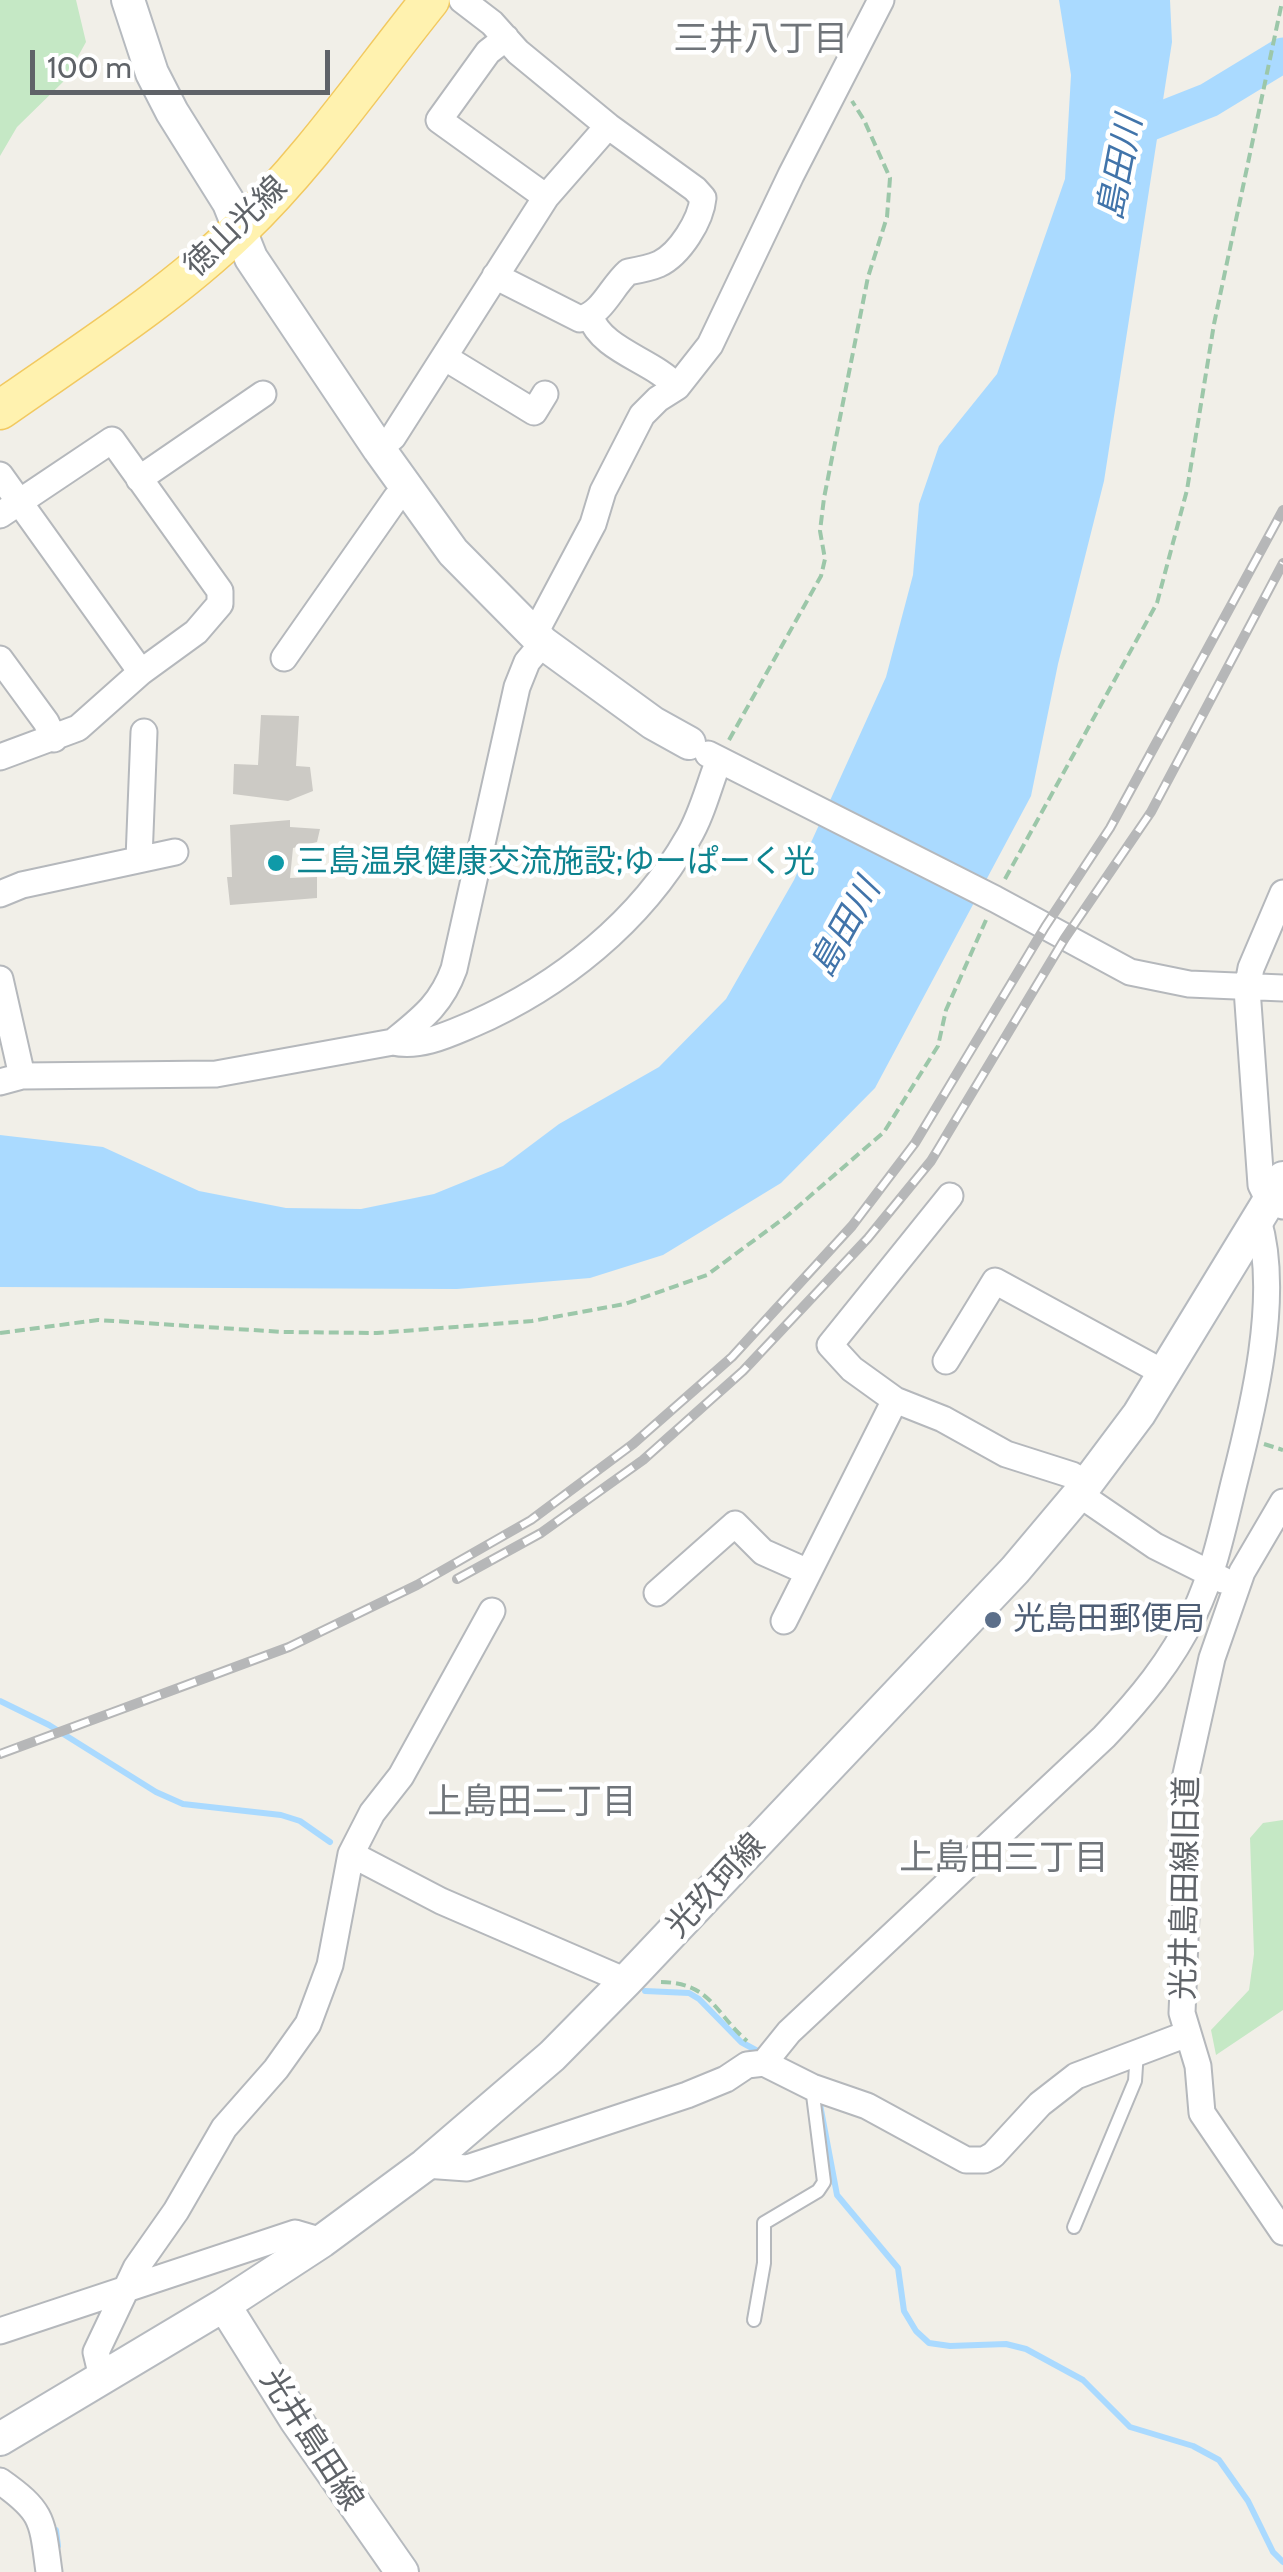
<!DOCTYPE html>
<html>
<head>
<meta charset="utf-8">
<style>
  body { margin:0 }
  #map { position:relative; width:1283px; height:2572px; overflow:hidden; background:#f1efe8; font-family:Cabin,sans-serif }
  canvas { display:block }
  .scale { position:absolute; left:30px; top:50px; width:300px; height:45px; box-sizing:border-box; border:5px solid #5f6368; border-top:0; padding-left:12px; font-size:30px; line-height:35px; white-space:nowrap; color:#5f6368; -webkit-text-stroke:8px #fff; paint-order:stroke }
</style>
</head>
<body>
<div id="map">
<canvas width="1283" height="2572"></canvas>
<div class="scale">100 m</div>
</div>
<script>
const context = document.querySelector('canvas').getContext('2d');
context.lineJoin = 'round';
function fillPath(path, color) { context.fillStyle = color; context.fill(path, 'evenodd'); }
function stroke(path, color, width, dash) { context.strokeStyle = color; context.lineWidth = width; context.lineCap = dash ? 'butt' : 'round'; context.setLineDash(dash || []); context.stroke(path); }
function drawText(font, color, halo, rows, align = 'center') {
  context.font = font + ' Cabin,"Noto Sans JP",sans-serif'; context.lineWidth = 9; context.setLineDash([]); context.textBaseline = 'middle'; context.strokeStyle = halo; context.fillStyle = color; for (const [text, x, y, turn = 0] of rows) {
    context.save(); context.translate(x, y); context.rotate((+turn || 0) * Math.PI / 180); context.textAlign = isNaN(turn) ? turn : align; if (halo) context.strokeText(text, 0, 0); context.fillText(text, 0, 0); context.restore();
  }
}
const green = new Path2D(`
  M0,0H76L86,42L65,80L17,127L0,156Z
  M1283,1820V2010L1216,2055L1211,2030L1249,1990L1254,1954L1250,1838L1263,1823Z`);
const water = new Path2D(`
  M1059,0H1170L1172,42L1104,481L1058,664L1031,796L875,1088L781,1183L663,1255L590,1278L457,1289L0,1287V1135L103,1147L199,1191L286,1208L361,1209L434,1194L503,1166L559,1124L659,1067L726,999L794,880L886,677L913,575L919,504L939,446L997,374L1065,179L1071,75Z`);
const stream = new Path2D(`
  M0,1701L49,1725L156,1792L183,1804L281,1815L300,1821L330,1842
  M645,1991L689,1993L699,1999L741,2042L763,2054
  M819,2099L837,2195L898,2268L904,2311L916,2331L929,2343L950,2346L1006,2344L1026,2349L1083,2380L1130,2427L1193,2446L1219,2460L1248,2501L1273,2552L1283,2562
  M56,2530L58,2546`);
const river = new Path2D(`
  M1128,132L1209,100L1283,55`);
const building = new Path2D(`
  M261,715L299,716L296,766L310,767L313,791L288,801L233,794L234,764L258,765Z
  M290,820V827L320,829L317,842L293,848L290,878L317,877V898L230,905L227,877H232L230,825Z`);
const path = new Path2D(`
  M729,740L821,576L825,559L820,531L824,498L868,277L887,217L890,178L864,120L852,101
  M1005,879L1157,603L1187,490L1214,324L1282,2
  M0,1333L98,1320L283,1332L377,1333L532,1321L625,1304L707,1275L787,1216L884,1132L938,1046L946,1010L986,920
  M1264,1444L1283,1450
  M661,1982C711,1983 714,2012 747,2041`);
const lane = new Path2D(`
  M1074,2227L1135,2081L1137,2051
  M754,2320L764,2263V2223L818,2191L824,2182L812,2087`);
const street = new Path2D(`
  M506,38L488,52L439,120L546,197
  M495,276L580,319C603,313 611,287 628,272C639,270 650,268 659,264C680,254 701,220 703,198L695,189L608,126
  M590,316C602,351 653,360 677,387
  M444,357L534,412L545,394
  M379,449L393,437L546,197L608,126L518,52L492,23L462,0
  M0,475L141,672
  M139,479L263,394
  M0,515L112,440L220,591V604L196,632L141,672L78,728L0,757
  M534,635L593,524L603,491L642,415L658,399L677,387L710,345L791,175L881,0
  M284,658L396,498L408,489
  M0,659L46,722L54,739
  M708,754L995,899L1130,972L1189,984L1283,988
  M139,859L144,732
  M1283,893L1251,968L1247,989L1261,1185L1269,1201L1283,1206
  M0,894L22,885L175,852
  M0,979L22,1076
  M393,1042C421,1019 441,1005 454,969L517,687L527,662L543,643
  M0,1082L22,1076L216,1074L393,1042C420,1048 447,1035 473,1024C560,986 641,921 688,838C702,815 709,785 719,760
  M950,1196L830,1345L852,1369L895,1400L943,1419L1006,1454L1072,1475L1087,1484
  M946,1361L995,1281L1164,1373
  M1079,1494L1155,1546L1223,1580
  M1283,1502L1242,1572L1212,1658L1185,1779L1182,1822L1186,1915L1182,2013L1198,2066L1202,2113L1283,2232
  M657,1593L735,1524L763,1552L808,1572
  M492,1611L401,1776L372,1813L351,1854L441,1901L626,1981
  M784,1621L895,1400
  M764,2063L789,2032L1104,1737C1140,1699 1171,1662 1194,1614C1214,1572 1223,1528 1234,1483C1253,1409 1281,1295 1258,1220
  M425,2165L467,2168L687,2095L726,2079L747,2065L764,2063L812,2087L867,2106L966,2160H984L993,2155L1040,2104L1076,2076L1187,2034
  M0,2331L295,2233L322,2241
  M102,2377L96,2352L136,2268L176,2211L224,2128L276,2069L308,2024L330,1965L351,1854
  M0,2481C44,2512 42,2520 49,2572`);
const secondary = new Path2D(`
  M128,0L152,73L172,112L229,203L251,258L379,449L453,552L543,643L653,723L689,743
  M224,2305L296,2420L402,2572
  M0,2439L224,2305L322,2241L425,2165L552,2056L626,1981L1015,1570L1079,1494L1139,1414L1283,1178`);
const primary = new Path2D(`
  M0,410C81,353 167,299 239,230C311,161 368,77 430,0`);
const rail = new Path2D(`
  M457,1579L541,1533L643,1460L743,1371L868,1238L931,1161L1065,938L1151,812L1283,563
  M0,1754L289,1647L417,1585L531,1520L633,1444L732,1357L852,1226L915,1143L1045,927L1110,828L1283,510`);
const markers = [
  [276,863,10,"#0f9aa8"],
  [993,1620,10,"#5c6f8a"]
];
const streetNames = [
  ["徳山光線",236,227,-44],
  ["光玖珂線",716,1886,-47],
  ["光井島田線旧道",1186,1888,-89],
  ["光井島田線",311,2440,57]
];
const cultureNames = [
  ["三島温泉健康交流施設;ゆーぱーく光",296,863]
];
const serviceNames = [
  ["光島田郵便局",1013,1620]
];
const neighbourhoodNames = [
  ["三井八丁目",761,40],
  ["上島田二丁目",532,1803],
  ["上島田三丁目",1004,1859]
];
const waterNames = [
  ["島田川",1121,168,-79],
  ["島田川",846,928,-61]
];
fillPath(green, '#c5e8c5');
fillPath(water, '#aadaff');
stroke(stream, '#aadaff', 6);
stroke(river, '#aadaff', 35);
fillPath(building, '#cccac5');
stroke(lane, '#b5b8bc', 16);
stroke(street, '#b5b8bc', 29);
stroke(secondary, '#b6babf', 36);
stroke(primary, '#f2c960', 41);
stroke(path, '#9cc7a9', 4, [10, 5]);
stroke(lane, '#fff', 12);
stroke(street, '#fff', 25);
stroke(secondary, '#fff', 32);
stroke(primary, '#fff2af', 38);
stroke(rail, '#b6b7b8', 10);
stroke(rail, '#fff', 6, [19]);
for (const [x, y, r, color] of markers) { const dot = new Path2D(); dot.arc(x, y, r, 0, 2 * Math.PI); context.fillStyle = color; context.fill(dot); stroke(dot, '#fff', 4); }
drawText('32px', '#5f6368', '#fff', streetNames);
drawText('32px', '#0d838f', '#fff', cultureNames, 'left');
drawText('32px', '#4e5e75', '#fff', serviceNames, 'left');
drawText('35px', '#70757a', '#fff', neighbourhoodNames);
drawText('italic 35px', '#4174aa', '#fff', waterNames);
</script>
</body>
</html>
